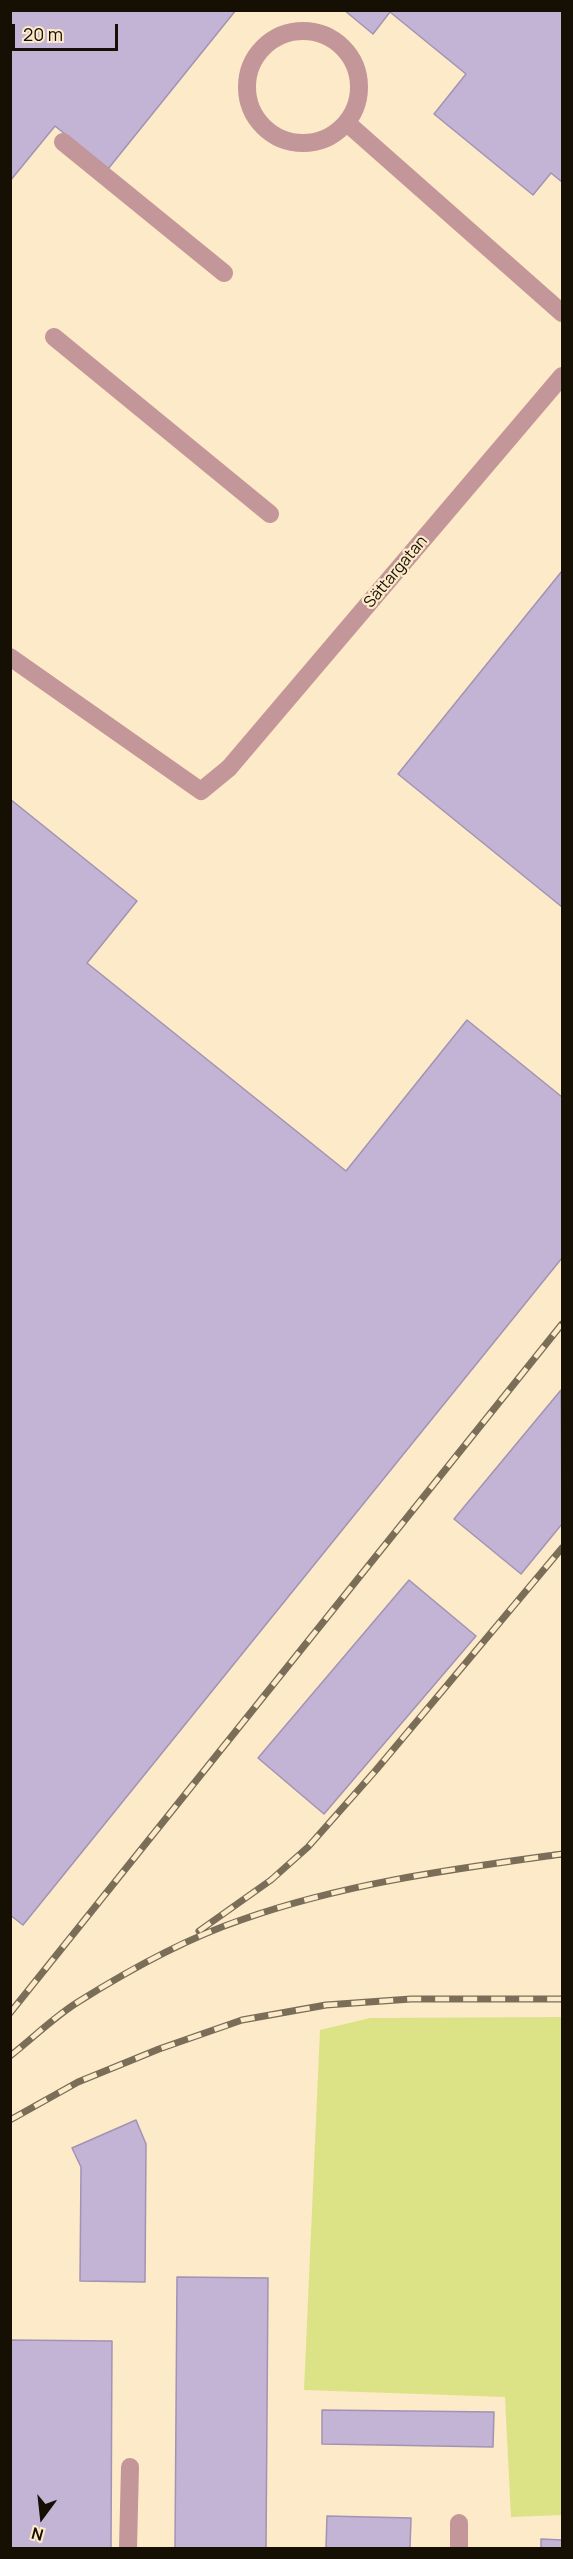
<!DOCTYPE html>
<html>
<head>
<meta charset="utf-8">
<style>
  body { margin:0 }
  #map { position:relative; width:573px; height:2559px; overflow:hidden; background:#fdeac8; font-family:Manrope,sans-serif }
  canvas { display:block }
  .frame { position:absolute; inset:0; border:12px solid #150f04; pointer-events:none }
  .north { position:absolute; left:12px; top:2487px; width:60px; height:60px; -webkit-text-stroke:4px #fdeac8; paint-order:stroke; rotate:195deg; font-size:16px; font-weight:700; line-height:24px; text-align:center; color:#150f04 }
  .north::after { content:''; display:block; margin:auto; width:21px; height:27px; background:#150f04; clip-path:polygon(50% 0,100% 100%,50% 72%,0 100%) }
  .scale { position:absolute; left:12px; top:24px; width:106px; height:27px; box-sizing:border-box; border:3px solid #150f04; border-top:0; padding-left:8px; font-size:18px; line-height:21px; white-space:nowrap; color:#150f04; -webkit-text-stroke:4px #fdeac8; paint-order:stroke }
</style>
</head>
<body>
<div id="map">
<canvas width="573" height="2559"></canvas>
<div class="frame"></div>
<div class="north">N</div>
<div class="scale">20 m</div>
</div>
<script>
const context = document.querySelector('canvas').getContext('2d');
context.lineJoin = 'round';
function fillPath(path, color) { context.fillStyle = color; context.fill(path, 'evenodd'); }
function stroke(path, color, width, dash) { context.strokeStyle = color; context.lineWidth = width; context.lineCap = dash ? 'butt' : 'round'; context.setLineDash(dash || []); context.stroke(path); }
function drawText(font, color, halo, rows, align = 'center') {
  context.font = font + ' Manrope,sans-serif'; context.lineWidth = 4.5; context.setLineDash([]); context.textBaseline = 'middle'; context.strokeStyle = halo; context.fillStyle = color; for (const [text, x, y, turn = 0] of rows) {
    context.save(); context.translate(x, y); context.rotate((+turn || 0) * Math.PI / 180); context.textAlign = isNaN(turn) ? turn : align; if (halo) context.strokeText(text, 0, 0); context.fillText(text, 0, 0); context.restore();
  }
}
const green = new Path2D(`
  M562,2017V2515L511,2517L505,2397L304,2390L320,2030L370,2018Z`);
const building = new Path2D(`
  M10,10H236L108,169L55,126L10,181Z
  M344,10H562V182L551,173L533,195L434,114L466,74L390,12L373,34Z
  M562,571V907L398,774Z
  M10,799L137,901L87,963L346,1171L467,1020L562,1097V1258L23,1925L10,1915Z
  M561,1390L562,1524L521,1574L454,1519Z
  M409,1580L476,1636L324,1814L258,1758Z
  M136,2120L146,2144L145,2282L80,2281L81,2167L72,2148Z
  M177,2277L268,2278L266,2548H175Z
  M10,2340L112,2341L111,2548H10Z
  M322,2410L494,2412L493,2447L322,2444Z
  M327,2516L411,2518L410,2548H326Z
  M541,2539L562,2540V2548H541Z`);
const lane = new Path2D(`
  M247 87a56 56 0 1 1 112 0a56 56 0 1 1-112 0Z
  M347,123L562,313
  M63,142L224,273
  M54,337L270,514
  M10,657L201,791L229,768
  M459,2523V2548
  M128,2548L130,2467`);
const street = new Path2D(`
  M229,768L562,376`);
const rail = new Path2D(`
  M199,1931L271,1880L308,1847L376,1770L562,1548
  M10,2013L562,1324
  M10,2056C33,2038 54,2017 78,2002C129,1970 185,1939 241,1920C345,1883 454,1869 562,1854
  M10,2120L78,2082L159,2049L242,2020L326,2005L411,1999H562`);
const streetNames = [
  ["Sättargatan",396,572,-50]
];
fillPath(green, '#dbe386');
fillPath(building, '#c3b4d5');
stroke(building, '#a193b3', 1.5);
stroke(lane, '#c3969a', 18);
stroke(street, '#c3969a', 18);
stroke(rail, '#7a6e59', 7);
stroke(rail, '#fdeac8', 4.5, [14]);
drawText('16px', '#150f04', '#fdeac8', streetNames);
</script>
</body>
</html>
